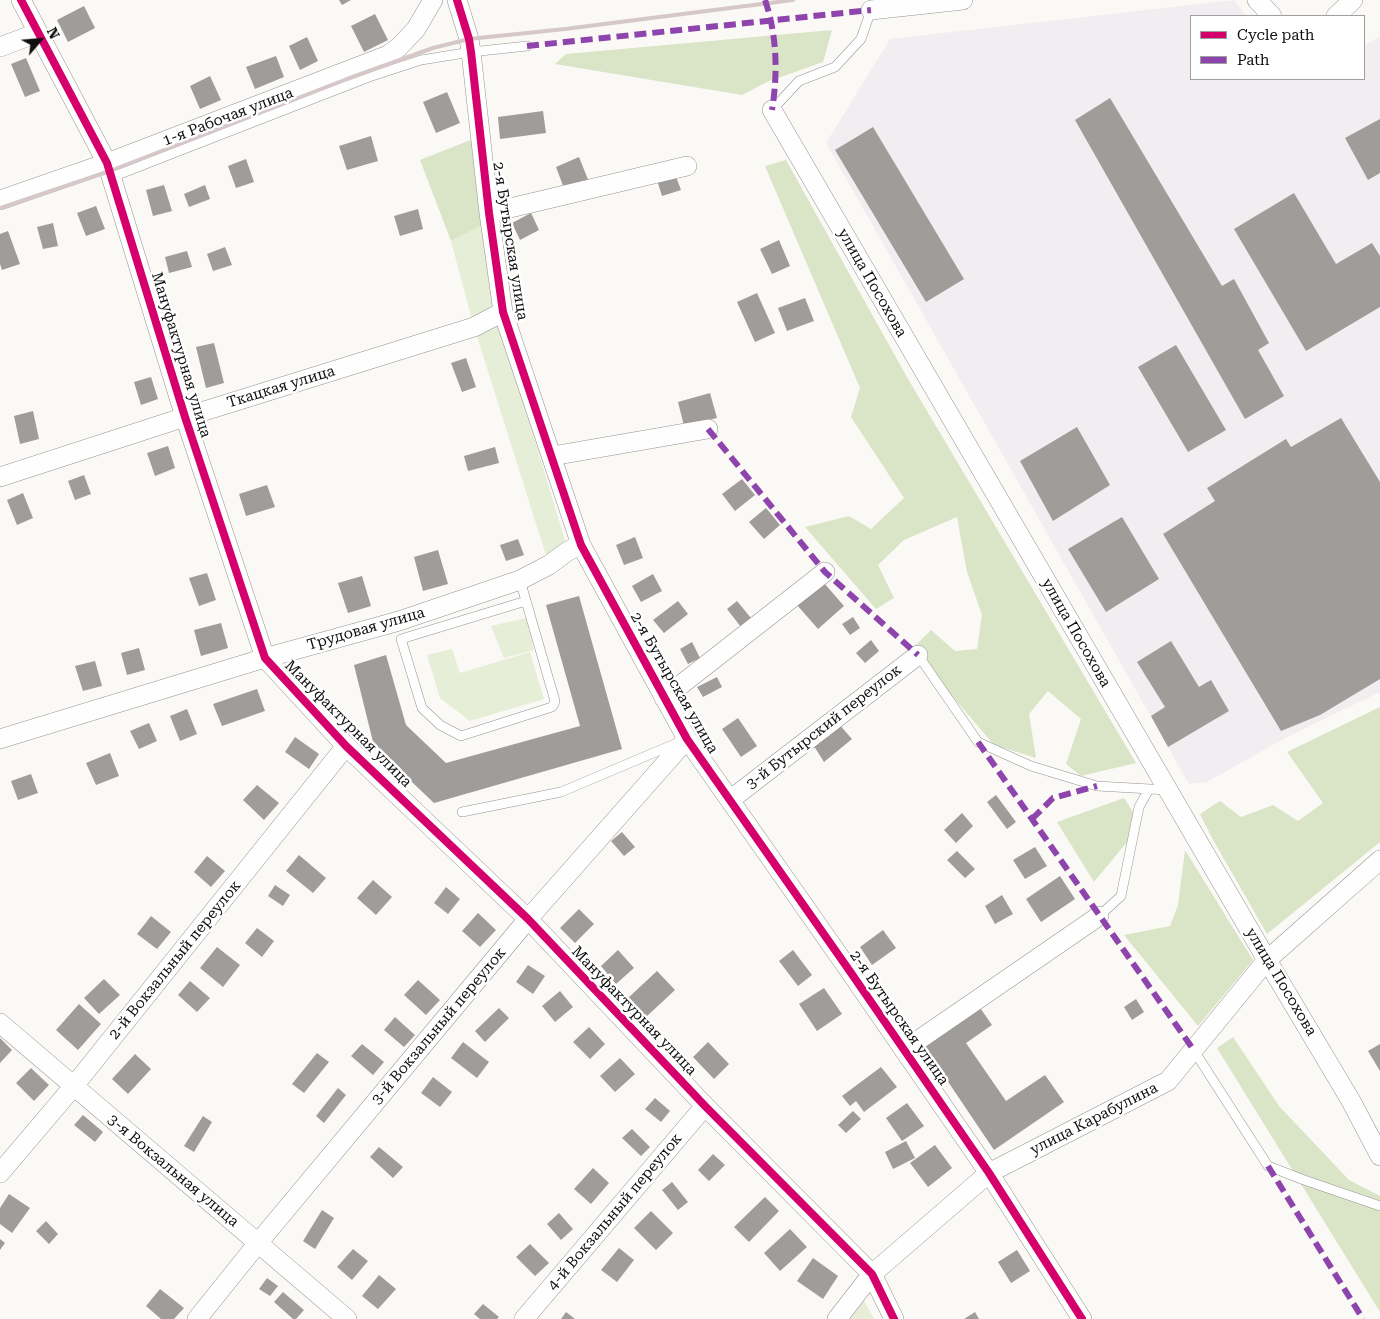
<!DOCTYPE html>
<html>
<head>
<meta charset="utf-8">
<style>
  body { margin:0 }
  #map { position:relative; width:1380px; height:1319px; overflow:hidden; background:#fbf9f5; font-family:"Roboto Serif",serif }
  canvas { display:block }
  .legend { position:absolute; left:1190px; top:15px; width:175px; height:65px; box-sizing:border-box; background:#fff; border:1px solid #9f9f9f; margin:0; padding:6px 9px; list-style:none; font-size:15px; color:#0f0f0f }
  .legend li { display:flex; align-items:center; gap:10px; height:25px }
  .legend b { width:25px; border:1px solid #9f9f9f }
  .north { position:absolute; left:15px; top:15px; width:50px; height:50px; -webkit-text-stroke:4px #fff; paint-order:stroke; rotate:63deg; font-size:14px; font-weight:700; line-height:20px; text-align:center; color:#0f0f0f }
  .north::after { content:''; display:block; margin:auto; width:18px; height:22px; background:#0f0f0f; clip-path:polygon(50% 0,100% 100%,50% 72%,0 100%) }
</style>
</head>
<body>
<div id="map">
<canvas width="1380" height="1319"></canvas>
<ul class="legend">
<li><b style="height:6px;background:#d6006c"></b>Cycle path</li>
<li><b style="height:6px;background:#8e44ad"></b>Path</li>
</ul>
<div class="north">N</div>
</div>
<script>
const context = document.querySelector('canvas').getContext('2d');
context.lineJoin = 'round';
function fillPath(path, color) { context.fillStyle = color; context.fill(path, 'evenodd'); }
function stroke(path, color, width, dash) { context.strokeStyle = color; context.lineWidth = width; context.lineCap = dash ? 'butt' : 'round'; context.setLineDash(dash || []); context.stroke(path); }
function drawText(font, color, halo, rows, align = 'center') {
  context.font = font + ' "Roboto Serif",serif'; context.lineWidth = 5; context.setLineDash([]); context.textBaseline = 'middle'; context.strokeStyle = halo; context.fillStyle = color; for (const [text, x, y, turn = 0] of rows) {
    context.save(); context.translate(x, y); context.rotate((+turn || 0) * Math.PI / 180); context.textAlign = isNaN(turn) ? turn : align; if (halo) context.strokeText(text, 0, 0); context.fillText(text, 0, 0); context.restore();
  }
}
const industrial = new Path2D(`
  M1234,0L1246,16H1191V79H1364V45L1380,37V692L1287,737L1207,782L1189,784L826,143L890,39Z`);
const green = new Path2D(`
  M485,224L498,316L568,551L549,565L474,327L451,241Z
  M526,618L534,650L504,658L491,626Z
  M452,649L460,673L530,652L544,699L470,721L440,698L427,655Z
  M855,1283L874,1319H831Z`);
const forest = new Path2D(`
  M832,30L823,62L767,82L742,95L555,64L566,54Z
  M473,139L485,224L451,241L420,160Z
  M786,160L908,379L1136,763L1081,776L1066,764L1081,719L1048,691L1029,714L1036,758L994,745L912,649L931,630L955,651L977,649L982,615L967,572L957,517L904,540L878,565L894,598L876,609L805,527L849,516L871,529L904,498L851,417L860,388L765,166Z
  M1380,707V842L1267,934L1212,838L1200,814L1220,801L1241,817L1273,805L1298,821L1323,803L1287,752Z
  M1124,798L1141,825L1094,882L1057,822Z
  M1185,850L1253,960L1198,1026L1124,935L1170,926L1178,905Z
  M1233,1037L1279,1106L1349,1180L1380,1196V1312L1217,1048Z`);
const building = new Path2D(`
  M339,0H351L342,5Z
  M84,6L95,28L68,42L57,20Z
  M375,14L388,40L364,52L351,26Z
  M307,37L318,61L300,70L289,46Z
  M276,56L284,77L255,89L246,67Z
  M26,58L40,91L25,97L11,64Z
  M210,76L221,100L200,109L190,86Z
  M447,92L460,123L436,133L423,102Z
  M1110,98L1222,286L1234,279L1269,343L1258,350L1284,396L1245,419L1075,120Z
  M543,111L546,133L500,139L498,117Z
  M1380,119V173L1368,180L1345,138Z
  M873,127L964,279L926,302L835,150Z
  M371,136L378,161L347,170L339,146Z
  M579,157L589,182L565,191L556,167Z
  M246,159L254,182L236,188L228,166Z
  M675,174L681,190L662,196L657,180Z
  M164,185L172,211L153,216L146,190Z
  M205,185L210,199L189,207L184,194Z
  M1294,193L1336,264L1372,243L1380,256V307L1306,351L1234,229Z
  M96,206L105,229L86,236L77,213Z
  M418,209L423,229L400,236L394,216Z
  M531,213L539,230L520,240L512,223Z
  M53,223L58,246L43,249L37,227Z
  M8,231L20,264L2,270L0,264V234Z
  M779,240L790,266L772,274L760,249Z
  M225,247L232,265L213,271L207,254Z
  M187,251L192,267L169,273L165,257Z
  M757,293L775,333L755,342L737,302Z
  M805,298L814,321L787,331L778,308Z
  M214,343L224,383L206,388L196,347Z
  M1176,345L1226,430L1188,452L1138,367Z
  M466,358L476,387L462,392L451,363Z
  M151,377L158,399L141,405L134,382Z
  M710,393L717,418L684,426L678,402Z
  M33,411L39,439L20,444L14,416Z
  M1341,418L1380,482V679L1320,715L1281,731L1163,534L1215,501L1207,488L1286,439L1291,447Z
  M1077,427L1110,485L1053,521L1020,461Z
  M168,446L175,468L155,476L147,453Z
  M495,447L499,463L468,471L464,456Z
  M84,475L91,494L75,500L68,481Z
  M742,479L755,495L735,511L722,494Z
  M267,485L275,507L246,516L239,494Z
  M23,493L33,518L17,525L7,500Z
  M766,508L780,525L764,539L749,522Z
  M1122,517L1159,579L1106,612L1068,549Z
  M635,537L643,558L624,565L616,545Z
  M518,539L524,555L506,561L500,545Z
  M438,550L448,584L423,591L414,557Z
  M207,573L216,600L199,606L189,578Z
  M653,574L662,591L641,602L632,586Z
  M362,576L371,606L348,613L338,583Z
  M824,583L844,606L818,629L797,605Z
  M579,596L622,749L434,803L374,746L354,665L386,655L406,725L446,763L580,726L546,605Z
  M678,601L688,614L664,633L653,620Z
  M737,601L751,618L741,627L727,609Z
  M853,617L860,628L850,635L842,624Z
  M221,623L228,648L201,656L194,630Z
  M871,640L879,651L865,663L856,653Z
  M1171,641L1199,687L1211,680L1229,711L1168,747L1151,716L1165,707L1137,662Z
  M692,642L700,658L688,664L680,649Z
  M139,648L145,670L127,675L121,653Z
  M95,661L102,686L83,691L75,666Z
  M717,677L722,687L703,697L697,687Z
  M257,689L265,711L222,726L213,704Z
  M187,709L197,734L180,741L170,716Z
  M738,718L757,746L741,757L722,729Z
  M149,723L157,741L139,749L130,731Z
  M838,723L852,739L824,762L812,743Z
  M295,737L319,754L309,769L285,752Z
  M110,753L119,776L96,785L86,763Z
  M31,774L38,793L18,800L11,781Z
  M257,785L279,803L264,820L243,800Z
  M996,795L1016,822L1007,829L987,802Z
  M962,813L973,826L956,843L944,830Z
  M622,832L635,847L624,856L611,841Z
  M1035,847L1047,866L1025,879L1013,860Z
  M957,851L975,869L965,878L947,860Z
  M299,855L326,878L313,893L286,871Z
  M207,856L225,871L211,887L194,872Z
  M1060,876L1075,899L1041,922L1026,899Z
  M373,880L392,897L376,915L357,898Z
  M275,885L290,895L283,906L268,896Z
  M446,887L460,899L448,914L434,903Z
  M1002,895L1013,914L995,924L985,906Z
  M579,909L594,924L575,943L560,928Z
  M478,913L496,930L480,947L462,931Z
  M151,916L171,932L157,949L137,934Z
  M257,928L274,941L262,957L245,943Z
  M883,930L896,948L872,965L860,947Z
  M217,947L240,965L223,987L200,968Z
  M618,950L634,968L616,984L601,966Z
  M793,950L812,975L798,986L779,961Z
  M528,965L545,976L533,994L516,982Z
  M657,971L675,990L646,1017L628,998Z
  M104,979L120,995L99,1014L84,998Z
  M418,980L440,1000L426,1015L404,995Z
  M190,981L210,998L197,1012L178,995Z
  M824,988L842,1014L817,1031L799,1004Z
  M560,991L573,1007L555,1022L542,1006Z
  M1136,999L1144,1012L1132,1020L1124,1007Z
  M976,1002L992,1025L966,1043L1006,1101L1045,1075L1064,1102L994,1150L920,1040Z
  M79,1004L101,1024L78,1050L56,1030Z
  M499,1008L509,1018L485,1042L475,1031Z
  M395,1017L415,1035L404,1047L384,1030Z
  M589,1027L605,1044L590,1059L573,1042Z
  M0,1038L12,1050L0,1063Z
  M463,1042L489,1062L477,1078L451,1058Z
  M708,1042L729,1064L714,1079L693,1057Z
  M362,1044L384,1062L373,1075L351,1056Z
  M1380,1044V1071L1368,1051Z
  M317,1053L329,1062L304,1093L292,1084Z
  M135,1054L151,1069L128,1094L112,1079Z
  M620,1058L635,1074L615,1092L600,1076Z
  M881,1067L897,1087L864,1112L856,1101L850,1106L842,1096Z
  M31,1068L49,1085L34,1101L16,1083Z
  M433,1077L452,1092L440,1107L421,1093Z
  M338,1088L346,1095L324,1123L316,1116Z
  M655,1098L670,1111L661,1122L645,1109Z
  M907,1103L924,1126L902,1141L886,1118Z
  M853,1111L861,1119L846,1133L838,1125Z
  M83,1115L103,1132L95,1142L74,1125Z
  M203,1116L212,1122L194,1152L184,1146Z
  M632,1129L650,1147L641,1156L622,1138Z
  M906,1141L915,1158L893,1169L885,1152Z
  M935,1145L952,1168L928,1187L910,1163Z
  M379,1147L403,1167L393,1178L370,1157Z
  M713,1154L725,1165L709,1181L698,1170Z
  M593,1168L609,1183L591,1204L574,1189Z
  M672,1182L688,1202L678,1210L662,1190Z
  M9,1194L30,1208L12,1233L0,1224V1208Z
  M765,1197L779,1211L749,1242L734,1227Z
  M322,1210L334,1218L315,1249L303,1241Z
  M651,1211L673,1233L656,1250L634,1228Z
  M559,1213L573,1229L561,1240L547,1224Z
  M46,1221L58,1234L49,1244L36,1231Z
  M790,1229L807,1247L780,1271L764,1253Z
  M0,1239L5,1243L0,1250Z
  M530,1244L549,1263L535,1276L516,1257Z
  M619,1248L634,1260L617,1282L601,1270Z
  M353,1249L368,1261L352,1280L337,1267Z
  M1017,1250L1030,1271L1011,1283L998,1262Z
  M813,1258L838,1276L823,1299L797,1281Z
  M379,1275L396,1289L378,1309L362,1296Z
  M267,1278L278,1286L270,1296L259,1289Z
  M160,1289L184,1308L174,1319H161L146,1306Z
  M283,1292L304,1310L296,1319H293L274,1302Z
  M483,1304L499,1317L497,1319H480L474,1314Z
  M566,1312L575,1319H561Z
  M975,1312L979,1319H964Z`);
const service = new Path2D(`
  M772,110L799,81L835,67L861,39L871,10
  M112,177L369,77L421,60L471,52L527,46
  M520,580L555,701L554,704L552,707L461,736L440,725L422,708L401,639L526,601
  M918,655L978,742L1031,766L1097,786L1168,790
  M462,812L561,792L677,743
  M1099,916L1121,896L1139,807L1149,789
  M1193,1049L1268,1166L1304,1180L1380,1206`);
const minor = new Path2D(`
  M21,0L107,163L185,417L265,658L346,746L528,919L705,1106L872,1274L894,1319
  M457,0L469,39L471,52L489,213L503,312L581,545L687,739L849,970L989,1173L1082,1319
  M1257,0L1272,16
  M871,10L963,0
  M1336,16L1353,0
  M0,47L37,33
  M772,110L1267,960L1351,1101L1380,1156
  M0,200L107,163L388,55L399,47L416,29L433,0
  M489,213L687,166
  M552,456L708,429
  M0,477L185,417L474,327L503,312
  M664,698L825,572
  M0,739L265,658L399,621L520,580L549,565L568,551L581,545
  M730,800L918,655
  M0,1023L347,1319
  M904,1050L1099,916
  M0,1173L73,1087L346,746
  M197,1319L258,1243L528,919L687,739
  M524,1319L705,1106
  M837,1319L872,1274L989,1173L1168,1081L1267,960L1380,860`);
const rail = new Path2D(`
  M0,208L110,171L347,79L433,48L469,39L565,29L793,0`);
const quiet = new Path2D(`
  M765,0C777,35 778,73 772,110
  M527,46L871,10
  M708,429L825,572L918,655
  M978,742L1193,1049
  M1032,819L1053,798L1097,786
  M1268,1166L1363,1319`);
const cycleway = new Path2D(`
  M21,0L107,163L185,417L265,658L346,746L528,919L705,1106L872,1274L894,1319
  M457,0L469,39L471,52L489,213L503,312L581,545L687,739L849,970L989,1173L1082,1319`);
const streetNames = [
  ["1-я Рабочая улица",228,117,-21],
  ["2-я Бутырская улица",510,241,81],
  ["улица Посохова",872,283,60],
  ["Мануфактурная улица",181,355,73],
  ["Ткацкая улица",281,387,-17],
  ["Трудовая улица",366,629,-16],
  ["улица Посохова",1076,633,60],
  ["2-я Бутырская улица",674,683,60],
  ["Мануфактурная улица",348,724,45],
  ["3-й Бутырский переулок",824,727,-38],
  ["2-й Вокзальный переулок",175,960,-51],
  ["улица Посохова",1281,982,59],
  ["Мануфактурная улица",634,1011,46],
  ["2-я Бутырская улица",899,1018,55],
  ["3-й Вокзальный переулок",439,1026,-50],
  ["улица Карабулина",1094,1119,-27],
  ["3-я Вокзальная улица",173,1171,40],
  ["4-й Вокзальный переулок",615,1212,-50]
];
fillPath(industrial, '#f2edf0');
fillPath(green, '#e7eed7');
fillPath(forest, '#d9e5c6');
fillPath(building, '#9f9c9a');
stroke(service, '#959493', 10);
stroke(minor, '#959493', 20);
stroke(service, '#fefefe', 9);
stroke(minor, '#fefefe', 19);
stroke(rail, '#d6c8c9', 4);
stroke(quiet, '#8e44ad', 6, [12, 6]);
stroke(cycleway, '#d6006c', 8);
drawText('15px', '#0f0f0f', '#fff', streetNames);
</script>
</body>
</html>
